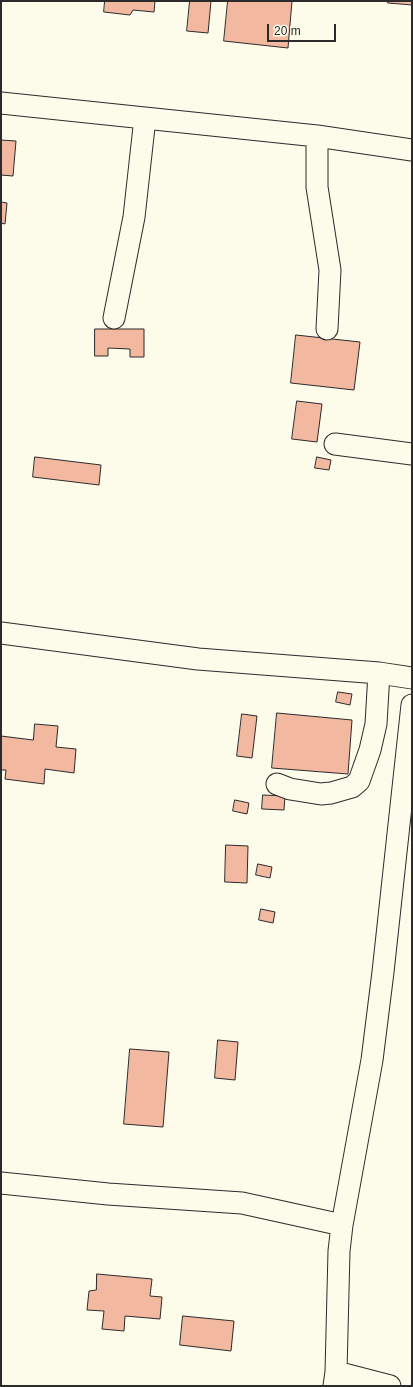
<!DOCTYPE html>
<html>
<head>
<meta charset="utf-8">
<style>
  body { margin:0 }
  #map { position:relative; width:413px; height:1387px; overflow:hidden; background:#fdfbea; font-family:Arial,sans-serif }
  canvas { display:block }
  .frame { position:absolute; inset:0; border:2px solid #2b2b2b; pointer-events:none }
  .scale { position:absolute; left:267px; top:24px; width:69px; height:18px; box-sizing:border-box; border:2px solid #2b2b2b; border-top:0; padding-left:5px; font-size:12px; line-height:14px; white-space:nowrap; color:#2b2b2b; -webkit-text-stroke:3px #fdfbea; paint-order:stroke }
</style>
</head>
<body>
<div id="map">
<canvas width="413" height="1387"></canvas>
<div class="frame"></div>
<div class="scale">20 m</div>
</div>
<script>
const context = document.querySelector('canvas').getContext('2d');
context.lineJoin = 'round';
function fillPath(path, color) { context.fillStyle = color; context.fill(path, 'evenodd'); }
function stroke(path, color, width, dash) { context.strokeStyle = color; context.lineWidth = width; context.lineCap = dash ? 'butt' : 'round'; context.setLineDash(dash || []); context.stroke(path); }
const building = new Path2D(`
  M105,1H155L154,12L133,10L130,15L104,12Z
  M190,1H211L208,33L187,31Z
  M228,1H292L288,48L224,41Z
  M388,1H412V5L388,3Z
  M1,140L16,141L13,176L1,175Z
  M1,202L7,203L5,224L1,223Z
  M95,329H144V357H130V349L108,348V356H95Z
  M296,335L360,342L354,390L291,383Z
  M297,401L322,404L317,442L292,439Z
  M35,457L101,465L99,485L33,477Z
  M317,457L331,460L329,470L315,468Z
  M338,692L352,694L350,705L336,702Z
  M277,713L352,720L348,774L272,768Z
  M242,714L257,716L252,758L237,756Z
  M35,724L58,726L56,747L76,749L74,773L45,769L44,784L5,779L6,770H1V736L33,740Z
  M263,795L285,796L284,810L262,809Z
  M235,800L249,803L247,814L233,811Z
  M226,845L248,846L247,883L225,882Z
  M258,864L272,867L270,878L256,875Z
  M261,909L275,912L273,923L259,920Z
  M218,1040L238,1042L235,1080L215,1078Z
  M130,1049L169,1052L163,1127L124,1124Z
  M97,1274L152,1279L150,1296L162,1297L160,1319L125,1316L124,1331L102,1329L104,1311L87,1310L89,1291L96,1290Z
  M183,1316L234,1321L231,1351L180,1345Z`);
const minor = new Path2D(`
  M1,103L317,136L412,150
  M317,136V187L330,270L327,329
  M114,318L134,217L145,118
  M335,444L412,454
  M1,633L198,659L379,673L412,678
  M277,784L290,789L321,794L331,793L352,787L359,781L370,750L376,724L379,673
  M1,1183L108,1194L242,1203L342,1225
  M336,1372L390,1386
  M334,1386L336,1372L339,1251L342,1225L372,1060L383,972L412,705`);
fillPath(building, '#f2b8a0');
stroke(building, '#2b2b2b', 1);
stroke(minor, '#2b2b2b', 23);
stroke(minor, '#fdfbea', 21);
</script>
</body>
</html>
